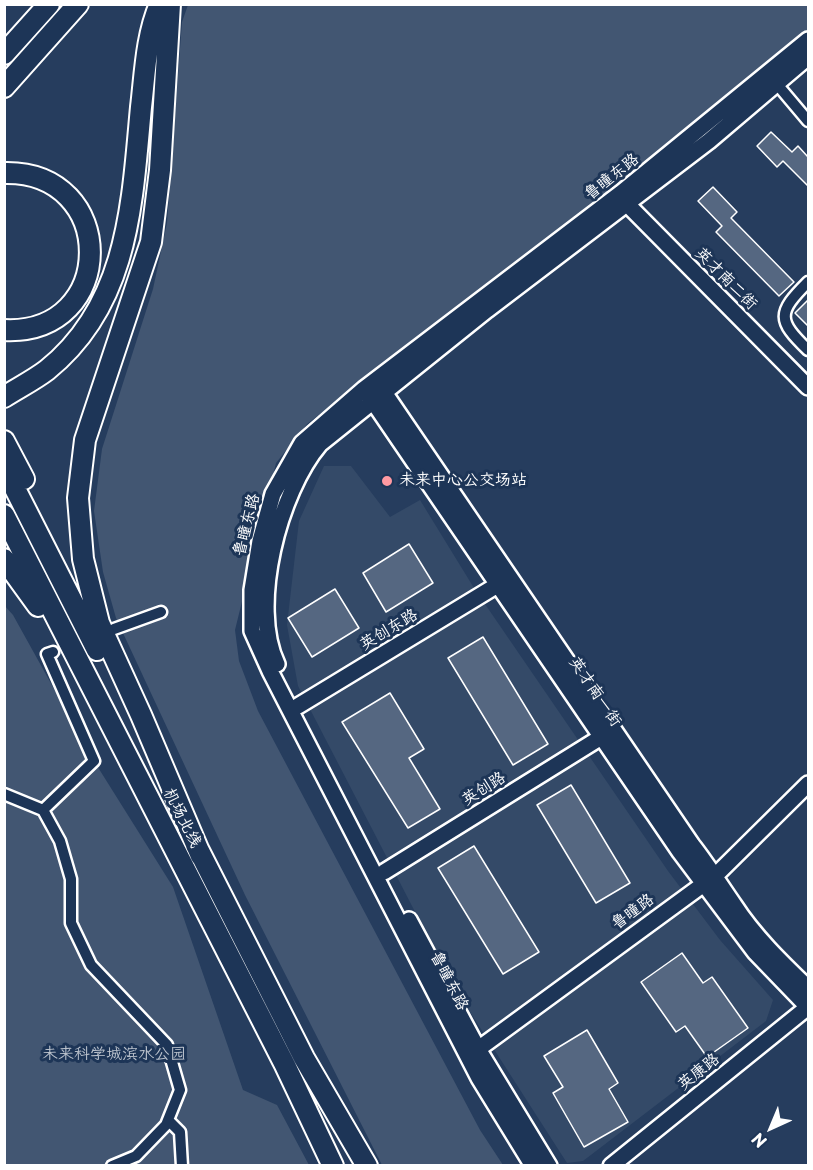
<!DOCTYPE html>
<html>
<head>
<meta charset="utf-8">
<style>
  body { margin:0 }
  #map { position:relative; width:813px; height:1170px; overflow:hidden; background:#263d5e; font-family:"Playpen Sans",sans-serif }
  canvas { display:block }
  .frame { position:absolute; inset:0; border:6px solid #fff; pointer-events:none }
  .north { position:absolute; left:741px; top:1098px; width:60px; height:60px; -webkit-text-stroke:4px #1d3557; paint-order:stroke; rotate:224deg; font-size:16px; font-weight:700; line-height:24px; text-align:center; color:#fff }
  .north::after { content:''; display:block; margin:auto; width:21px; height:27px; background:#fff; clip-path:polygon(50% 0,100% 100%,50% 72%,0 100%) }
</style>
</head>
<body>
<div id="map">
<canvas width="813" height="1170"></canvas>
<div class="frame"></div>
<div class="north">N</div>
</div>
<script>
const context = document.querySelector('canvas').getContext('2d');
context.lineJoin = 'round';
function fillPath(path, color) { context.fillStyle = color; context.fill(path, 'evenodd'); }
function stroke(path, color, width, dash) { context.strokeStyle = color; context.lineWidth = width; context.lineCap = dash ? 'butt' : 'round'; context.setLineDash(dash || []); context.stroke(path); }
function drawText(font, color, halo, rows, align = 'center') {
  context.font = font + ' "Playpen Sans","LXGW WenKai TC",sans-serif'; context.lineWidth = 6; context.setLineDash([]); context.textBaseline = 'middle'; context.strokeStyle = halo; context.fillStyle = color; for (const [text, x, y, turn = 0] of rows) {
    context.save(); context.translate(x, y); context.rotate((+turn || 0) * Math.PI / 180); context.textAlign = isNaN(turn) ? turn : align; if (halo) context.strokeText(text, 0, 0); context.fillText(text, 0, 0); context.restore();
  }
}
const built = new Path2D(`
  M324,466H351L390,517L420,500L474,588L668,871L720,940L773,1000L766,1021L583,1161L567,1163L454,987L298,686L287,625L299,521Z`);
const green = new Path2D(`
  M188,5H808V37L307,424L276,463L235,630L239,661L258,711L480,1130L503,1165H382L245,895L116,618L103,572L94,511L102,449L153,289L167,223L182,22Z
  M4,605L13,615L94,761L173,887L243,1090L277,1105L309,1165H5Z`);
const building = new Path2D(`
  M771,132L792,152L798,146L808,157V186L783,161L777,167L757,146Z
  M713,187L737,212L731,218L794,282L779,296L716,232L722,226L698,201Z
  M808,300V326L795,313Z
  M409,544L433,583L386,612L363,573Z
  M335,589L359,628L312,657L288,618Z
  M483,637L548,744L513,765L448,658Z
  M390,693L424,749L409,758L440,809L408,828L342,722Z
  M571,785L630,883L596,903L537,805Z
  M474,846L539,952L503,974L438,868Z
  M682,953L703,983L712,977L748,1028L707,1057L685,1026L676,1032L641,982Z
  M587,1030L618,1083L609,1089L628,1122L584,1147L553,1093L563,1087L544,1056Z`);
const streetTunnel = new Path2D(`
  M53,652L94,636`);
const street = new Path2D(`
  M776,83L808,121
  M808,282C777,313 777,320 808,350
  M114,629L161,612
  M4,794L43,810L60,841L71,879V923L91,965L167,1045L180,1090L166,1125L136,1156L112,1166
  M43,810L94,761L47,654L53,652
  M168,1120L180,1132L182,1166`);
const secondary = new Path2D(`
  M622,196L627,204L808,387
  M379,385L692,845C707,864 720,885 734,905C754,936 782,963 808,988
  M368,394L680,852L755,952L808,1007
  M277,664C249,606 279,492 320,444L487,310L709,141L808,57
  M298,706L499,584
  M384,872L603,736
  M409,920L478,1049L549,1166
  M470,1055L716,875L808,784
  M533,1166L479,1078L270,671L252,631V590L260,541L273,494L302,443L364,389L621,193L808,40
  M611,1166L808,1007`);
const highway = new Path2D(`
  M170,4L160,170L151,242L85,440L78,498L83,559L99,623L141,715L201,856
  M4,54L49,4
  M4,87L78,4
  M4,173C119,170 118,336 4,330
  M4,397C18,388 34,380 47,370C129,304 132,203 141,107C145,74 146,36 160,4
  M4,441L24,479
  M4,467L97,650
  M4,515L285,1065L333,1166
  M4,559L38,606
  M196,845L304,1058L367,1166`);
const markers = [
  [387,481,6,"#ff9aa2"]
];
const streetNames = [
  ["鲁瞳东路",612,177,-38],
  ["英才南二街",726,279,45],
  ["鲁瞳东路",247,525,-76],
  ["英创东路",389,630,-31],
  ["英才南一街",595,692,56],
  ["英创路",484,789,-32],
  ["机场北线",182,818,63],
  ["鲁瞳路",633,912,-36],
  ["鲁瞳东路",449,981,63],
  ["英康路",699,1072,-39]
];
const poiNames = [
  ["未来中心公交场站",399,481]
];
const parkNames = [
  ["未来科学城滨水公园",114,1055]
];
fillPath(built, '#344a68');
fillPath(green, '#425672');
fillPath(building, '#556781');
stroke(building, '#fff', 1.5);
stroke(streetTunnel, '#475a76', 10, [10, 5]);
stroke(street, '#fff', 15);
stroke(secondary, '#fff', 20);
stroke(highway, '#fff', 24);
stroke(street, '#1d3557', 10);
stroke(secondary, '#1d3557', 15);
stroke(highway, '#1d3557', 20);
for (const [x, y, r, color] of markers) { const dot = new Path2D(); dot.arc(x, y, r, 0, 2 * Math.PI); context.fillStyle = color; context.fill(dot); stroke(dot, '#1d3557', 2); }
drawText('16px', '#fff', '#1d3557', streetNames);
drawText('16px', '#fff', '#1d3557', poiNames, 'left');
drawText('16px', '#bdc4ce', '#1d3557', parkNames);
</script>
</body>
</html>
